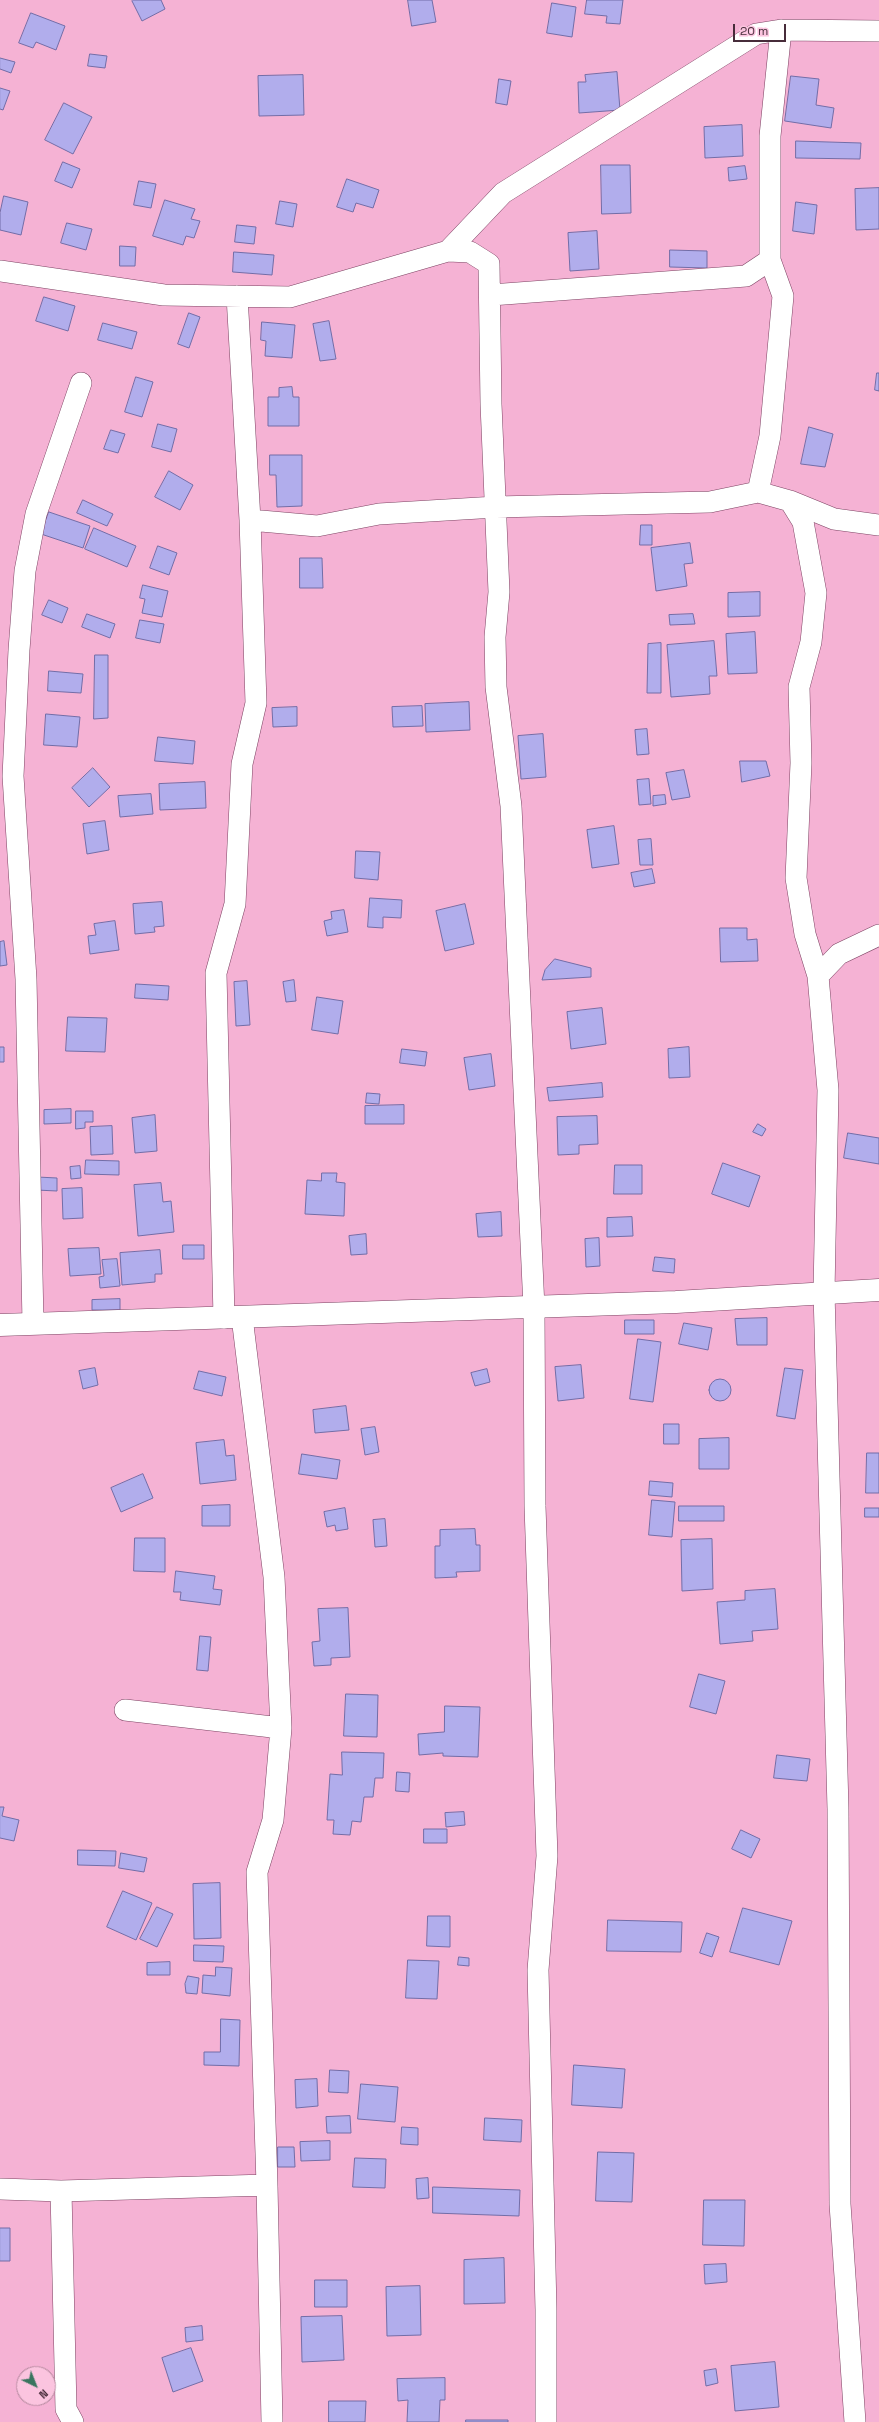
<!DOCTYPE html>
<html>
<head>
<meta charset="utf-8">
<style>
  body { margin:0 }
  #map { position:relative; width:879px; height:2422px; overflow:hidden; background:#f5b2d4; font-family:"Space Grotesk",sans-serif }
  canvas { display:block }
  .north { position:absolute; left:16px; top:2366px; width:40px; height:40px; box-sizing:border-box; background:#fbc4df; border:1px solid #b3879d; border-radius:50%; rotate:137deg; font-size:11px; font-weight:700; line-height:16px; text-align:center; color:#472c3a }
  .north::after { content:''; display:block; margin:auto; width:14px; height:18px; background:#39755f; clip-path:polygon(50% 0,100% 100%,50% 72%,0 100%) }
  .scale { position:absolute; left:733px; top:24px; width:53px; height:18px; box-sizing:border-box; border:2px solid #472c3a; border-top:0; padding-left:5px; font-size:12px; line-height:14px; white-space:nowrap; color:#472c3a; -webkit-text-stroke:3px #fbc4df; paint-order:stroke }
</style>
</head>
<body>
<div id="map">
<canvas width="879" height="2422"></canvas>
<div class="north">N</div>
<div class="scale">20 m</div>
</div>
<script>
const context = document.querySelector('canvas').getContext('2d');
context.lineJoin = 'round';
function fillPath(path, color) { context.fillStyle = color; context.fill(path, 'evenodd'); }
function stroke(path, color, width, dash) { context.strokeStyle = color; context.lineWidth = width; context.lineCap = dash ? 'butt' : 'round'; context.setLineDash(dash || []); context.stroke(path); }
const building = new Path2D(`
  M133,0H161L165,9L142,21L132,1Z
  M408,0H432L436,22L412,26Z
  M587,0H623L620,24L606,23L607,16L585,14Z
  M552,3L576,7L572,37L547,33Z
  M31,13L65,26L56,50L36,42L33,48L19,43Z
  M90,54L107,56L105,68L88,66Z
  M0,58L15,62L11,73L0,69Z
  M617,72L620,110L579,113L578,82H586L585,75Z
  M303,75L304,115L259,116L258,76Z
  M791,76L819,79L816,105L834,108L831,128L785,121Z
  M499,79L511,81L507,105L496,103Z
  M0,88L10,91L3,110L0,109Z
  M64,103L92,117L73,154L45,140Z
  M742,125L743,156L705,158L704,127Z
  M796,141L861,143L860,159L796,158Z
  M63,162L80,169L72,188L55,181Z
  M601,165H630L631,213L602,214Z
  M745,166L747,179L729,181L728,168Z
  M347,179L379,190L373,208L356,203L353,212L337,207Z
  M139,181L156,184L151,208L134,205Z
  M879,188V229L856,230L855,189Z
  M4,196L28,202L21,235L0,230V213Z
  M165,200L195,209L191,219L200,221L194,238L186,236L183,245L153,236Z
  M280,201L297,204L293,227L276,224Z
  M796,202L817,205L814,234L793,231Z
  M67,223L92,229L86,250L61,243Z
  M237,225L256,227L254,244L235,242Z
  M597,231L599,269L570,271L568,233Z
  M120,246L136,247L135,266H120Z
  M670,250L707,251V268L670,267Z
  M234,252L274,255L272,275L233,272Z
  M44,297L75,306L68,331L36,321Z
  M189,313L200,317L189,348L178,344Z
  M329,321L336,359L320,361L313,324Z
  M262,322L295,325L292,358L265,356L266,341L261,340Z
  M103,323L137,332L132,349L98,340Z
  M877,373H879V391L875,390Z
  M136,377L153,382L142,417L125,412Z
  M292,387L293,397H299V426H268V397H279V388Z
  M158,424L177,429L171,452L152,447Z
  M809,427L833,434L825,467L801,464Z
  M111,430L125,434L118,453L104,449Z
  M270,455H302V506L277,507L276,475H270Z
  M169,471L193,485L180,510L155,497Z
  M83,500L113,514L107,526L77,513Z
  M49,512L90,526L83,548L41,534Z
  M641,525H652V545H640Z
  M94,528L136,546L127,567L85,549Z
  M690,543L693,563L684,564L687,586L656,591L651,548Z
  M158,546L177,553L169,575L150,568Z
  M300,558H322L323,588H300Z
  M143,585L168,591L162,617L142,613L145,599L140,598Z
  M760,592V616L728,617V593Z
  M49,600L68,608L62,623L42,615Z
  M87,614L115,624L110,638L82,627Z
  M693,614L695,624L670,625L669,615Z
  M140,620L164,624L160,643L136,638Z
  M755,632L757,673L728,674L726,634Z
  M714,641L717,676H709L710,694L671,697L667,645Z
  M661,643V693H647L648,644Z
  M95,655H108V718L94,719Z
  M49,671L83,674L81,693L48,691Z
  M469,702L470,730L426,732L425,704Z
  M422,706L423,726L393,727L392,707Z
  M297,707V726L273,727L272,708Z
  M46,714L80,717L77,747L44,745Z
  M647,729L649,754L637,755L635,730Z
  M543,734L546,777L521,779L518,736Z
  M158,737L195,741L193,764L155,761Z
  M740,761H766L770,776L742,782Z
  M93,768L110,787L89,807L72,788Z
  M684,770L690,797L672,800L666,773Z
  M649,779L651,804L639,805L637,780Z
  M205,782L206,808L160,810L159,784Z
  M151,794L153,814L120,817L118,796Z
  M665,795L666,804L653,806V796Z
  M105,821L109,850L87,854L83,824Z
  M614,826L619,864L592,868L587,830Z
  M651,839L653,865H640L638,840Z
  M356,851L380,852L378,880L355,878Z
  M652,869L655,883L634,887L631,873Z
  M370,898L402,900L401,918L383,917V928L368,927Z
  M162,902L164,926L154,927L155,932L135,934L133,904Z
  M465,904L474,944L445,951L436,911Z
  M344,910L348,932L327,936L324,921L332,919L331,912Z
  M115,921L119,950L90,954L88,936L96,935L94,924Z
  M720,928H747V940L757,939L758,961L721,962Z
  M4,941L7,965L0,966V942Z
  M555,959L591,968V977L542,980L545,970Z
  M294,980L296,1001L286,1002L283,982Z
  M247,981L250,1025L236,1026L234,982Z
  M136,984L169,986L168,1000L135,998Z
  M317,997L343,1001L338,1034L312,1030Z
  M602,1008L606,1044L571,1049L567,1012Z
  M68,1017L107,1018L105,1052L66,1051Z
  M0,1047H4V1062H0Z
  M689,1047L690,1077L669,1078L668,1049Z
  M402,1049L427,1052L425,1066L400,1063Z
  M491,1054L495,1086L469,1090L464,1058Z
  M602,1083L603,1097L549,1101L547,1088Z
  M367,1093L380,1094L379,1104L366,1103Z
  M404,1105V1124H365V1106Z
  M71,1109V1123L44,1124V1110Z
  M76,1111H93V1122H85V1128L76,1129Z
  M155,1115L157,1151L135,1153L132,1118Z
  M597,1116L598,1144L579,1145V1154L558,1155L557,1117Z
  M758,1124L766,1129L762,1136L753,1132Z
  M112,1126L113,1154L91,1155L90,1127Z
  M848,1133L879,1138V1164L844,1158Z
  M86,1160L119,1161V1175L85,1174Z
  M723,1163L760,1176L749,1207L712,1194Z
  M615,1165H642V1194H614Z
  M80,1166L81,1178L71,1179L70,1167Z
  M322,1173H337L336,1182L345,1183L344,1216L305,1214L307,1180L321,1181Z
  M37,1177L57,1178V1191L36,1190Z
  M161,1183L163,1202L171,1201L174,1232L138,1236L134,1185Z
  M82,1188L83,1218L63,1219L62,1189Z
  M501,1212L502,1236L478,1237L476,1214Z
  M632,1217L633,1236L607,1237V1218Z
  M366,1234L367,1254L351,1255L349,1236Z
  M599,1238L600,1266L586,1267L585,1239Z
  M183,1245H204V1259H183Z
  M99,1248L101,1274L70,1276L68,1249Z
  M160,1250L162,1274H155V1282L122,1285L120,1253Z
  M655,1257L675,1259L674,1273L653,1271Z
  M117,1259L120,1286L100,1288L99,1277L104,1276L102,1260Z
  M120,1299V1310H92V1300Z
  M767,1318V1345H737L735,1319Z
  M625,1320H654V1334H625Z
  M684,1323L712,1328L708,1350L679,1344Z
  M638,1339L661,1342L653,1402L630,1399Z
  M581,1365L584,1398L558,1401L555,1367Z
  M95,1368L98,1385L83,1389L79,1371Z
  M785,1368L803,1370L795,1419L777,1416Z
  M487,1369L490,1382L475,1386L471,1373Z
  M199,1371L226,1377L222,1396L194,1389Z
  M709 1390a11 11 0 1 1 22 0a11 11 0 1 1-22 0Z
  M346,1406L349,1430L315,1433L313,1410Z
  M664,1424H679V1444H664Z
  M375,1427L379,1452L365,1455L361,1429Z
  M729,1438V1469H699V1439Z
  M224,1440L226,1456L234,1455L236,1480L200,1484L196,1443Z
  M867,1453H879V1493H866Z
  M302,1454L340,1460L337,1479L299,1474Z
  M143,1474L153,1498L121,1512L111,1488Z
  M650,1481L673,1483L672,1497L649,1495Z
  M652,1500L675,1502L672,1537L649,1535Z
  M230,1505V1526H202V1506Z
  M679,1506H724V1521H679Z
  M345,1508L348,1529L336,1531L335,1525L327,1527L324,1512Z
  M865,1508H879V1517H865Z
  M385,1519L387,1546L375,1547L373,1520Z
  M475,1529L476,1545H480V1571L456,1572L457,1577L435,1578V1546H440V1530Z
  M135,1538H165V1572L134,1571Z
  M712,1539L713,1589L682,1591L681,1540Z
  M176,1571L215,1576L213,1589L222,1590L220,1605L180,1600L181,1592H174Z
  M775,1589L778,1629L752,1631L753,1641L720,1644L717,1602L745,1600V1591Z
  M348,1608L350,1657L331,1658V1665L314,1666L312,1642L320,1641L318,1609Z
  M200,1636L211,1637L208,1671L197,1670Z
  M699,1674L725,1681L716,1714L690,1707Z
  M346,1694L378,1695L377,1737L344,1736Z
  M445,1706L480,1707L478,1757L443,1756V1753L419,1755L418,1734L444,1732Z
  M342,1752L384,1753L383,1778H375L373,1797H364L361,1822L352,1821L350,1835L333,1834L334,1820H327L330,1774L342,1775Z
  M777,1755L810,1759L807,1781L774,1778Z
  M397,1772L410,1773L409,1792L396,1791Z
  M0,1807H4L2,1816L19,1820L14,1841L0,1838Z
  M464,1812L465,1825L446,1827L445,1813Z
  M424,1829H447V1843H424Z
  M741,1830L760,1839L751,1858L732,1849Z
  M78,1850L116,1851L115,1866L78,1865Z
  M121,1853L147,1858L144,1872L119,1868Z
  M220,1883L221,1938L194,1939L193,1884Z
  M123,1891L152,1903L136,1940L107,1927Z
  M157,1907L173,1914L157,1947L140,1939Z
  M743,1908L792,1921L779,1965L730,1952Z
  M428,1916H450V1947L427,1946Z
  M608,1920L682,1922L681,1952L607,1951Z
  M707,1933L719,1937L712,1957L700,1953Z
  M194,1945L224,1946L223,1962L194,1961Z
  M459,1957L469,1958V1966L458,1965Z
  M408,1960L439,1961L437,1999L406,1998Z
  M170,1962V1975H147V1963Z
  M216,1967L232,1968L230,1996L202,1993L203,1975L215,1976Z
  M188,1976L199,1978L197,1994L186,1993L185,1984Z
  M221,2019L240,2020L239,2066L204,2065V2052H220Z
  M574,2065L625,2069L622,2108L572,2105Z
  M330,2070L349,2071L348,2093L329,2092Z
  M317,2079L318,2106L296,2108L295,2080Z
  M361,2084L398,2087L395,2122L358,2119Z
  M350,2116L351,2133H327L326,2117Z
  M485,2118L522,2120L521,2142L484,2140Z
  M402,2127L418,2128V2145L401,2144Z
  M330,2141V2160L301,2161L300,2142Z
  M278,2147H294L295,2167H278Z
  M598,2152L634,2153L632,2202L596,2201Z
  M355,2158L386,2159L385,2188L353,2187Z
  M428,2178L429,2198L417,2199L416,2179Z
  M433,2187L520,2190L519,2216L433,2213Z
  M704,2200H745L744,2246L703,2245Z
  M0,2228H10V2261H0Z
  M504,2258L505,2303L464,2304V2260Z
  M726,2264L727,2282L705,2284L704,2265Z
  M315,2280H347V2307H315Z
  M420,2286L421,2335L387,2336L386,2287Z
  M342,2316L344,2360L302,2362L301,2317Z
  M202,2326L203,2340L186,2342L185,2328Z
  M191,2348L203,2381L173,2392L162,2358Z
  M775,2362L779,2407L735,2411L731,2366Z
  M716,2369L718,2383L706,2386L704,2371Z
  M445,2378V2400H440L439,2422H407L408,2400L398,2401L397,2379Z
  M329,2401H366L365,2422H329Z
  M466,2420H508V2422H466Z`);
const minor = new Path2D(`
  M448,251L503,193L756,34L781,30L879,31
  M0,271L164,295L290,297L448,251L470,252L489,264L491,404L499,592L495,637L496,687L511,806L534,1308L535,1506L547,1856L538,1970L546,2310V2422
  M491,295L746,276L770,260V136L781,30
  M758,492L770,436L783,296L770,260
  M790,501L834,519L879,525
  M250,520L317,526L379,514L496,507L710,502L758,492L790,501L803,522L816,593L811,642L799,687L801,763L796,878L805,934L818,976L828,1090L824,1292L838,1809L840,2204L855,2422
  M818,976L839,954L879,935
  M242,1317L274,1577L281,1728L273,1820L257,1872L267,2185L272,2422
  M224,1318L216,973L235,904L242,764L256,703L250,520L237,296
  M33,1323L26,979L13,776L19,650L25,571L36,514L81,383
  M125,1710L281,1728
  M0,2189L61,2191L267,2185
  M61,2191L66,2409L73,2422`);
const secondary = new Path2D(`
  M0,1325L676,1302L879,1290`);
fillPath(building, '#b1adec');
stroke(building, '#726da7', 1);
stroke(minor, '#7d4363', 22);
stroke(secondary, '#7d4363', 23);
stroke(minor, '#fff', 21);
stroke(secondary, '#fff', 22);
</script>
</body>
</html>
